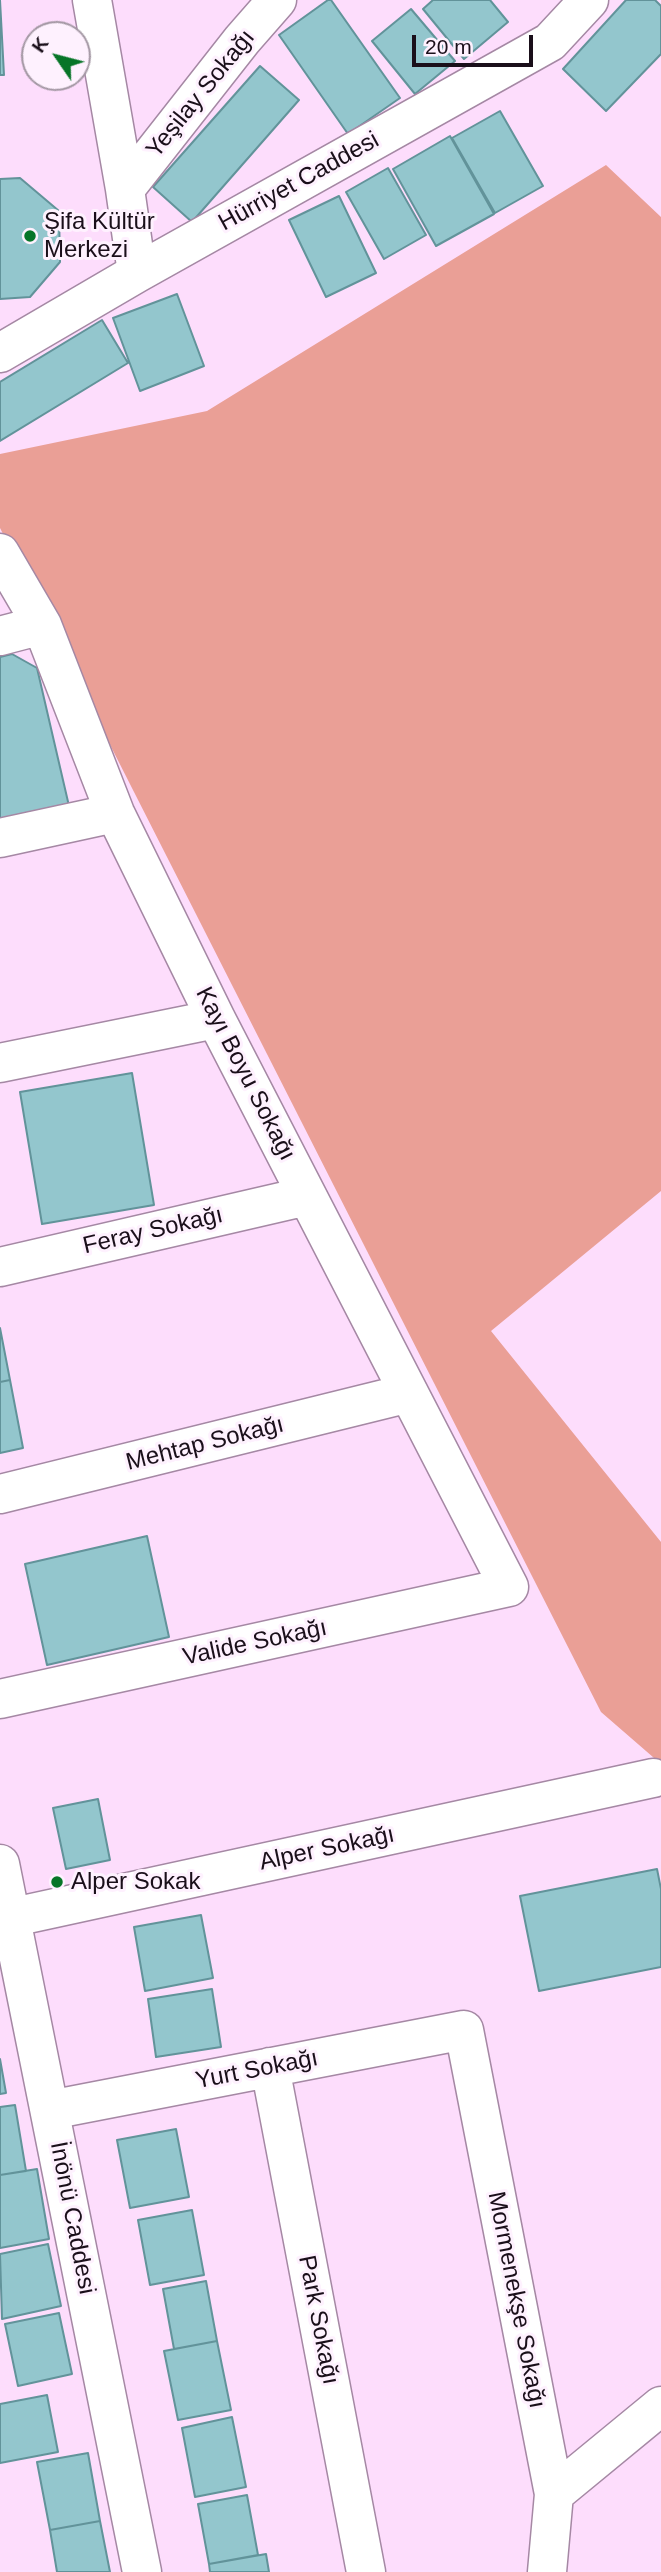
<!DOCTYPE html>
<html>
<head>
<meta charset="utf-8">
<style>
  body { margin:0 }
  #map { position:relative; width:661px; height:2572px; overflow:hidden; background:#fdddfc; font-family:Arial,sans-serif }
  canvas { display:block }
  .north { position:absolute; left:21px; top:21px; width:70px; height:70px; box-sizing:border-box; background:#fef1fe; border:2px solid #a397a3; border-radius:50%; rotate:305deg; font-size:19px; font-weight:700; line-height:28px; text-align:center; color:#1a0f1a }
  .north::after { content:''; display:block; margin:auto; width:24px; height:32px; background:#077528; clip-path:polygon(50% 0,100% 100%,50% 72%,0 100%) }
  .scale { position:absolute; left:412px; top:35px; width:121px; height:32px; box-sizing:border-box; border:4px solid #1a0f1a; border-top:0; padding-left:9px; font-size:21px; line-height:24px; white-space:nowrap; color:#1a0f1a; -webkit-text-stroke:5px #fef1fe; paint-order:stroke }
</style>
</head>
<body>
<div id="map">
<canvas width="661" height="2572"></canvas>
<div class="north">K</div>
<div class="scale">20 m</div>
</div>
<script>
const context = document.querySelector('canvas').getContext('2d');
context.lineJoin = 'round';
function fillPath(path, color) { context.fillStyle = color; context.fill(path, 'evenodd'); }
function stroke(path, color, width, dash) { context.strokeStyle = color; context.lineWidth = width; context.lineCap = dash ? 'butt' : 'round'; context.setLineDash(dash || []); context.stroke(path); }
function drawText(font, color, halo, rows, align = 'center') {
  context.font = font + ' Arial,sans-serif'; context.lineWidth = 6; context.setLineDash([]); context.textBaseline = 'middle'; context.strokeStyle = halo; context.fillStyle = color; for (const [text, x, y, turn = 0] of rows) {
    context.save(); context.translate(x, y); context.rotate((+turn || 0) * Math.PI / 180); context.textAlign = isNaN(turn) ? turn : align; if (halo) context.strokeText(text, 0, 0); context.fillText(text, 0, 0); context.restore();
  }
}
const green = new Path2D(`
  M606,165L661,217V1191L491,1331L661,1542V1764L601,1712L0,528V454L207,411Z`);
const building = new Path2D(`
  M0,0L4,75H0Z
  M328,0H331L400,98L348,134L279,35Z
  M433,0H490L508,22L464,59L423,9Z
  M626,0H655L661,6V54L606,111L563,69Z
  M411,9L455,61L415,94L372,41Z
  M260,66L299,100L192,222L153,187Z
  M500,111L543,186L495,213L452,138Z
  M450,136L494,214L436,246L393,169Z
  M388,168L426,235L384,259L346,192Z
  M20,178L59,211L60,262L30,297L0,299V179Z
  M339,196L376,273L326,297L289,220Z
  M177,294L204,366L140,391L113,318Z
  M102,320L128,363L0,441V382Z
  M12,654L37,668L69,806L0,822V657Z
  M132,1073L154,1205L42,1224L20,1092Z
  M0,1328L10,1380L0,1382Z
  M10,1380L23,1448L0,1453V1382Z
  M147,1536L169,1637L47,1665L25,1564Z
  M98,1799L110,1860L66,1869L53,1808Z
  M657,1869L661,1889V1967L539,1991L520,1896Z
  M201,1915L213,1978L145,1991L134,1927Z
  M212,1989L221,2047L156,2057L148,1999Z
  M0,2059L6,2093L0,2094Z
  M15,2105L26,2171L0,2175V2107Z
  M176,2129L189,2197L130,2208L117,2140Z
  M37,2169L49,2239L0,2248V2175Z
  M192,2210L204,2275L150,2285L138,2220Z
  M48,2244L61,2306L2,2319L0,2254Z
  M206,2281L217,2341L174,2349L163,2289Z
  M59,2313L72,2374L18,2386L5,2324Z
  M217,2341L231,2410L178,2420L164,2351Z
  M47,2395L58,2452L0,2463V2404Z
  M232,2417L246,2487L195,2497L182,2428Z
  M88,2453L100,2521L50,2530L37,2462Z
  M247,2495L258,2555L209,2564L198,2504Z
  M100,2521L110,2572H57L50,2530Z
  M266,2554L269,2572H210L209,2564Z`);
const minor = new Path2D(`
  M92,0L125,189L137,273
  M125,189L242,40L277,0
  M0,353L137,273L550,42L589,0
  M0,553L42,625L115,813L216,1019L509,1587L0,1699
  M0,636L42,625
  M0,838L115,813
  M0,1063L216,1019
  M0,1267L307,1196
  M0,1494L409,1393
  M0,1864L142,2572
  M0,1920L653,1778
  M270,2067L366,2572
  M50,2110L464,2030L554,2494L547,2572
  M554,2494L661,2406`);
const markers = [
  [30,236,7,"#077528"],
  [57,1882,7,"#077528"]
];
const streetNames = [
  ["Yeşilay Sokağı",201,94,-51],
  ["Hürriyet Caddesi",299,182,-29],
  ["Kayı Boyu Sokağı",245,1074,63],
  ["Feray Sokağı",153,1231,-13],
  ["Mehtap Sokağı",205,1444,-14],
  ["Valide Sokağı",255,1643,-12],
  ["Alper Sokağı",327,1849,-12],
  ["Yurt Sokağı",257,2070,-11],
  ["İnönü Caddesi",72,2218,79],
  ["Mormenekşe Sokağı",516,2300,79],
  ["Park Sokağı",318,2320,79]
];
const poiNames = [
  ["Şifa Kültür",44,222],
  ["Merkezi",44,250],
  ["Alper Sokak",71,1882]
];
fillPath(green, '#ea9f96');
fillPath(building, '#93c6cd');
stroke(building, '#62939a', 2);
stroke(minor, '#a588a4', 41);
stroke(minor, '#fff', 38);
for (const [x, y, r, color] of markers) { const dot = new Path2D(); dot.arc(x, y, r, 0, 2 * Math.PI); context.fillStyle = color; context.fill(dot); stroke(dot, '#fef1fe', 2.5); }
drawText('24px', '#1a0f1a', '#fef1fe', streetNames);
drawText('24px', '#1a0f1a', '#fef1fe', poiNames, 'left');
</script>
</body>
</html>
